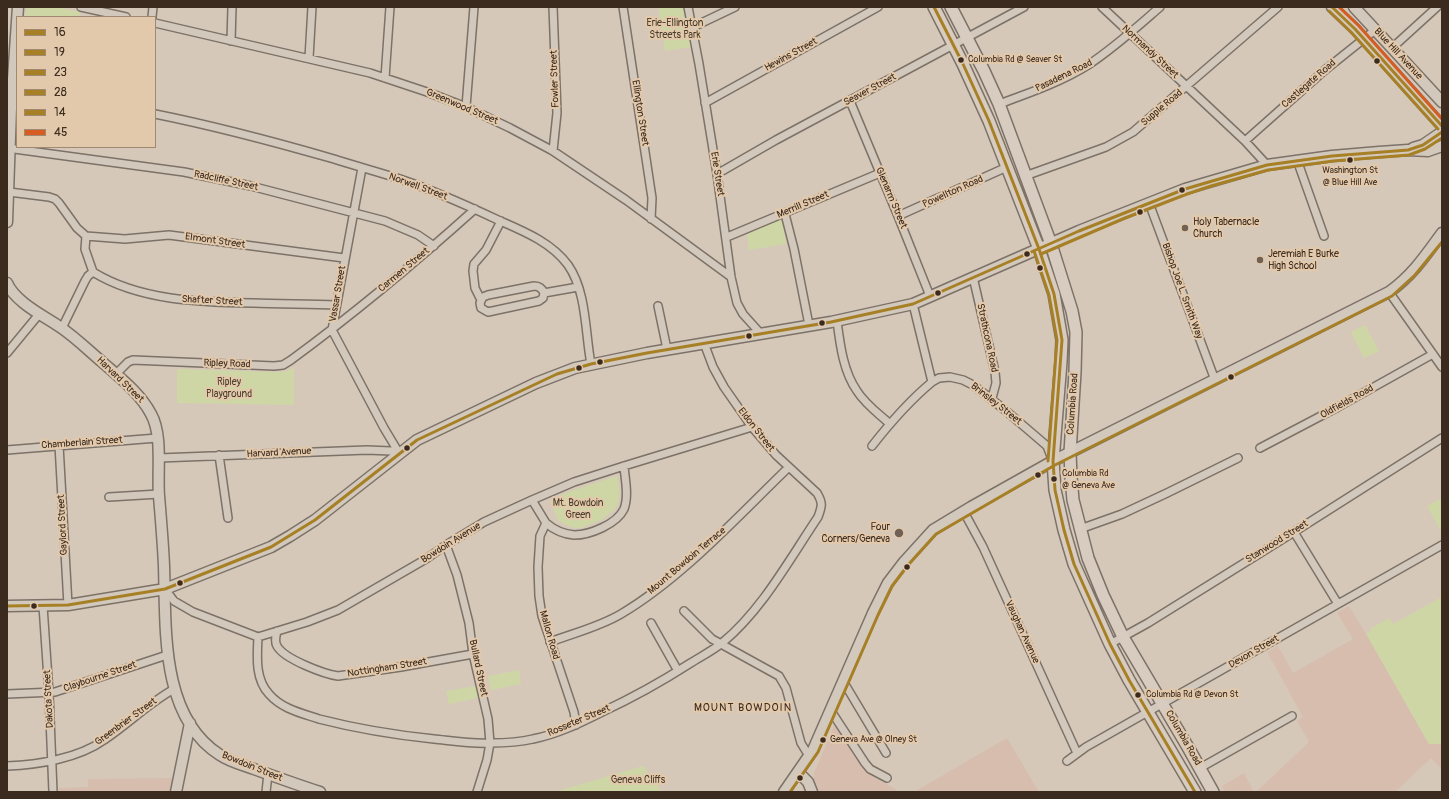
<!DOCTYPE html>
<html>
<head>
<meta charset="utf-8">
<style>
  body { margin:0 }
  #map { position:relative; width:1449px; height:799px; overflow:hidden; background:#d6c8b8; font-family:Pangolin,sans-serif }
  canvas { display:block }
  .frame { position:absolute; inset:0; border:8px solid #3b2a1e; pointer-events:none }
  .legend { position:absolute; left:16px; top:16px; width:140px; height:132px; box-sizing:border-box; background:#e3c9ab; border:1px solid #a08973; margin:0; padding:5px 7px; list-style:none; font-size:12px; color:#3b2a1e }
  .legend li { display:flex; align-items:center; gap:8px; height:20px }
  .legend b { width:20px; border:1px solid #a08973 }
</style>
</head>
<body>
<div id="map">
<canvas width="1449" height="799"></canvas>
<div class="frame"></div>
<ul class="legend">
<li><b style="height:5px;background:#a78026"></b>16</li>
<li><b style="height:5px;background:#a78026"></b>19</li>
<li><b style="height:5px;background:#a78026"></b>23</li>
<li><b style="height:5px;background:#a78026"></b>28</li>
<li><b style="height:5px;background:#a78026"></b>14</li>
<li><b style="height:5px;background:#d75c21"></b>45</li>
</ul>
</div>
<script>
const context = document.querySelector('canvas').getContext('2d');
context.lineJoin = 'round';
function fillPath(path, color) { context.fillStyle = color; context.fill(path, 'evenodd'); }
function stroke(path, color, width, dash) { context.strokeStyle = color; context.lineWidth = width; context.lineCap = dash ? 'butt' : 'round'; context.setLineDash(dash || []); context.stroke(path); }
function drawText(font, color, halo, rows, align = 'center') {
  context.font = font + ' Pangolin,sans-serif'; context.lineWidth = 4; context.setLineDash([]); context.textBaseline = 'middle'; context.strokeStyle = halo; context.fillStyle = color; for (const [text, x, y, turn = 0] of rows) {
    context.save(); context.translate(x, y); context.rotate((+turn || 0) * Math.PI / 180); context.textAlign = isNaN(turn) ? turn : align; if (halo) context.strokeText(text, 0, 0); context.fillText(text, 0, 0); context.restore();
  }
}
const built = new Path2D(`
  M1349,606L1376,650L1428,743L1442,744V769L1431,758L1395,792H1256L1309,742L1297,721L1303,717L1267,652L1278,646L1293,673L1353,639L1337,613Z
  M834,726L837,727L853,754L865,771L874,777L894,788L899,792H820L814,779V773Z
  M1007,738L1039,792H914Z
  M1244,773L1254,792H1225L1222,786Z
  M173,778L171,792H59V788L88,787V779Z`);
const green = new Path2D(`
  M27,7H56L80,12L79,17H25Z
  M658,7H684L691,47L665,51Z
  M782,219L786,244L749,250L747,234Z
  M1365,325L1379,351L1364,358L1351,332Z
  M294,368V405L177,403V369L280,372L286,371Z
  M617,476L620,496L616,508L601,520L581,528L570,527L558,520L550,501L568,492Z
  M1440,499L1442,502V533L1427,506Z
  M1442,597V744H1429L1366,634L1371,631L1370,629L1389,618L1393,624Z
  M519,670L521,684L491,690L488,676Z
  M476,686L478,698L449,704L446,691Z
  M643,766L662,792H554Z`);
const street = new Path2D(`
  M81,7L126,17
  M623,7L652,198L651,219
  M688,7L699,64L717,174L731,277L737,303L743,314L761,334
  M1102,7L1245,141L1267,165
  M152,17L153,7
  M155,23L370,73L427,92L466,107L510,128L553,151L626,200L731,277
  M693,27L735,7
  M231,41L232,7
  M1392,48L1437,7
  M309,58L312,7
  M385,78L390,7
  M850,101L898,216L930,296
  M705,103L878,7
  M999,104C1029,93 1061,82 1088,65C1114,48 1137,27 1160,7
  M466,107L474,7
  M155,114C215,126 275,142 334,159C356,166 378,172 400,179C433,190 466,205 498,220C523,231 551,242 568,265C587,292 585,333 591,364
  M1245,141L1325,70L1375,30
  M7,148L184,172L251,186L385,221L418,235L434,246
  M553,151L557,113L553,7
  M1297,160L1324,236
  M362,168L332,330L384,428L399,453
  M717,174L776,140L1024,7
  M1025,176L1106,147L1133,132L1278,7
  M9,192L49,197L55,199L59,203L77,228L86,236L125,239L169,235L344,258
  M1149,203L1215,380
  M785,214L794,249L809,325
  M898,216L1007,167
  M86,236L85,249L93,272
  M727,237L880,173
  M93,272C140,301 200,302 253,303C281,304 308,304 336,305
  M973,277L995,372L996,383L992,398
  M1389,292L1442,367
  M544,293L543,298L539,301L488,312L481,308L480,303L483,297L488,295L534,286C539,286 542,288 544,293L578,287
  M481,300L475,288L473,271L474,264L486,250L501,221
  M913,304L932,382L939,378L950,377L963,380L973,385L1005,410L1047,446L1052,459
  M658,306L667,349
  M837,321C840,344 843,371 857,391C865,404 879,414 890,424
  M62,328L85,281L88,276L93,272
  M7,353L40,313
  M116,374L128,362L133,360L274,366L283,365L291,360C355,313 416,262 475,209
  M59,445L68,605
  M872,446C890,423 909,401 932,382
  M1260,448L1338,407L1433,354
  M7,450L157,438
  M219,455L228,518
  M159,458L367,450L391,451L399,453
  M109,497L159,494
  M532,500L546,523L540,536L538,567L539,596L542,616L574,712L576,725
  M964,512L983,547L1077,753
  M546,523C553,529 563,534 574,535C590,535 617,524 624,509C629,496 625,479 624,466
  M1080,529L1122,514L1167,493L1238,458
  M1294,532L1338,604
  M446,545L457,575L469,623L473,654L488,719L490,743L487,760L477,792
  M165,589L174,601L193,612L258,637L307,622L338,610L426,559L446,545L484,522L532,500L574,482L624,466L752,427
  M43,606L49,693L53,792
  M684,611L712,639L779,676L786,688L801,743L809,756
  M651,623L678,671
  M277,631C276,636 274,641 277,646C284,659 324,674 338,676L401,667L473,654
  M258,637C257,657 255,679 269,694C282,709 301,713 319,719C358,729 395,735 434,739C453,741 472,744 491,743C504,743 520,742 533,739C558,734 580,723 602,712C632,698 661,682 689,664C700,657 712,651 722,643C762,610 789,560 818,517C822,506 823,503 817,493L776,455L752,427L724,387L713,367L704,343
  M550,642C574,633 599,627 621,614C682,578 737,517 788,468
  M1110,644L1148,623L1294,532L1442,438
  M843,681L886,753
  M7,694L55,692L167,655
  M831,711L865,763L870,769L887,778
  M1067,761L1086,747L1442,545
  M7,766C38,765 79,758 104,740C128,724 149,703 174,689
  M1200,768L1292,716
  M266,792L268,774`);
const secondary = new Path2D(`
  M1332,7L1355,29L1442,126
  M1354,7L1442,102
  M1413,148L1423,145L1442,132
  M7,222L11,108L18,7
  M7,283C15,302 44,316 60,327C75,337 88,350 101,361C119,377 140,393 151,414C163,435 157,472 159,496C161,520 163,543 164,566C166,628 160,717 220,755C230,762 243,765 254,769C276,777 298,785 320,792
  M7,606L68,605L165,589L271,547L290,536L315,520L417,440L536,383L575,368L647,353L831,322L913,304L1079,231L1185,189L1267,165L1332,156L1379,152L1408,150L1428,151L1442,146
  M798,772L808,782L812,792
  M176,792L190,723
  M784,792L813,750L873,613L888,583L904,562L933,530L971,507L1053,461L1389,292C1412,276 1426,255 1442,233`);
const primary = new Path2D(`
  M934,7L963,64L989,121L1039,249L1054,294L1062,340L1061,362L1053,461L1055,490L1064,530L1074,564L1110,644L1129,680L1195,792
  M951,7L984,71L999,104L1051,244L1072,311L1076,332L1075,372L1070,453L1071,477L1073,500L1088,558L1103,595L1123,637L1189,749L1213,792`);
const bus1 = new Path2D(`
  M934,7L963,64L989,121L1039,249L1054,294L1062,340L1053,461L1055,490L1064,530L1074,564L1110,644L1129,680L1195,792`);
const bus2 = new Path2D(`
  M1034,251L1049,295L1057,340L1048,461
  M1041,254L1125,218L1187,194L1211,186L1268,170L1333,161L1409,155L1425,149L1442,138
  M790,792L818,752L878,615L892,586L908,565L936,534L1055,465L1392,296L1415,275L1442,242`);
const bus3 = new Path2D(`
  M7,606L68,605L165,589L271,547L315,520L417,440L557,374L591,364L647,353L831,322L913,304L1079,231L1185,189L1267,165L1332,156L1408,150L1423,145L1442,132`);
const bus4 = new Path2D(`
  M1332,7L1355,29L1442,126`);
const bus5 = new Path2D(`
  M1329,11L1351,32L1438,129`);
const bus6 = new Path2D(`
  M1339,7L1359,26L1442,119`);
const markers = [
  [961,60,3.5,"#3b2a1e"],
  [1377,61,3.5,"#3b2a1e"],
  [1350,160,3.5,"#3b2a1e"],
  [1182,190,3.5,"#3b2a1e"],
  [1140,212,3.5,"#3b2a1e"],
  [1185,228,4,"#716154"],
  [1027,254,3.5,"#3b2a1e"],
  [1260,260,4,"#716154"],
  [1040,268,3.5,"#3b2a1e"],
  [938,293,3.5,"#3b2a1e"],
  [822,323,3.5,"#3b2a1e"],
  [749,336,3.5,"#3b2a1e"],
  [600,362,3.5,"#3b2a1e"],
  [579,368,3.5,"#3b2a1e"],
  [1231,377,3.5,"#3b2a1e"],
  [407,448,3.5,"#3b2a1e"],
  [1038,475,3.5,"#3b2a1e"],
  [1054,479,3.5,"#3b2a1e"],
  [899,533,5,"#716154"],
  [907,567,3.5,"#3b2a1e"],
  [180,583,3.5,"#3b2a1e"],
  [34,606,3.5,"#3b2a1e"],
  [1138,695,3.5,"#3b2a1e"],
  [823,740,3.5,"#3b2a1e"],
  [800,778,3.5,"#3b2a1e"]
];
const busNames = [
  ["Columbia Rd @ Seaver St",968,60],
  ["Washington St",1350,171,"center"],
  ["@ Blue Hill Ave",1350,183,"center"],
  ["Columbia Rd",1062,474],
  ["@ Geneva Ave",1062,486],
  ["Columbia Rd @ Devon St",1146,695],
  ["Geneva Ave @ Olney St",830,740]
];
const parkNames = [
  ["Erie-Ellington",675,23],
  ["Streets Park",675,35],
  ["Ripley",229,382],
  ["Playground",229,394],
  ["Mt. Bowdoin",578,503],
  ["Green",578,515],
  ["Geneva Cliffs",638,780]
];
const streetNames = [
  ["Normandy Street",1150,52,43],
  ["Blue Hill Avenue",1398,54,47],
  ["Hewins Street",791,55,-29],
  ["Pasadena Road",1064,76,-26],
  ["Fowler Street",555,79,-92],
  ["Castlegate Road",1309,84,-41],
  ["Seaver Street",870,90,-28],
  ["Greenwood Street",462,107,23],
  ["Supple Road",1162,108,-40],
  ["Ellington Street",640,113,81],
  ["Erie Street",717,174,81],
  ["Radcliffe Street",226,181,12],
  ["Norwell Street",418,187,20],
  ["Powellton Road",953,192,-24],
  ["Glenarm Street",891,198,67],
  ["Merrill Street",803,205,-23],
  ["Elmont Street",215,241,8],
  ["Carmen Street",404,270,-40],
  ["Bishop Joe L. Smith Way",1182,291,70],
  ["Vassar Street",338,294,-80],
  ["Shafter Street",212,301,3],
  ["Strathcona Road",987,338,78],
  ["Ripley Road",227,364,2],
  ["Harvard Street",120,380,44],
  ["Oldfields Road",1347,402,-29],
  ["Brinsley Street",996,404,38],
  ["Columbia Road",1073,404,-86],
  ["Eldon Street",756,430,52],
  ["Chamberlain Street",82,443,-4],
  ["Harvard Avenue",279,453,-3],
  ["Gaylord Street",63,525,-93],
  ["Stanwood Street",1277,542,-32],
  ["Bowdoin Avenue",451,543,-32],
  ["Mount Bowdoin Terrace",687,561,-40],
  ["Vaughan Avenue",1022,632,65],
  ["Mallon Road",549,635,74],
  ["Devon Street",1254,652,-30],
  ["Nottingham Street",387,668,-9],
  ["Bullard Street",478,668,78],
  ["Claybourne Street",100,677,-19],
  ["Dakota Street",49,699,-93],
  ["Rosseter Street",579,721,-23],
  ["Greenbrier Street",126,722,-36],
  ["Columbia Road",1183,738,60],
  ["Bowdoin Street",252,767,22]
];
const poiNames = [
  ["Holy Tabernacle",1193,222],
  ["Church",1193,234],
  ["Jeremiah E Burke",1268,254],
  ["High School",1268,266],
  ["Four",890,527,"right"],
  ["Corners/Geneva",890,539,"right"]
];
const neighbourhoodNames = [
  ["MOUNT BOWDOIN",743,708]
];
fillPath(built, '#d6bdae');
fillPath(green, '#cfd6a6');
stroke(street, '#7c7268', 10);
stroke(secondary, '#7c7268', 13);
stroke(primary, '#7c7268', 14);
stroke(street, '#d2c8bc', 7);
stroke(secondary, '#d2c8bc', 10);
stroke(primary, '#d7ccbf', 11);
stroke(bus1, '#a78026', 3);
stroke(bus2, '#a78026', 3);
stroke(bus3, '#a78026', 3);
stroke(bus4, '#a78026', 3);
stroke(bus5, '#a78026', 3);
stroke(bus6, '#d75c21', 3);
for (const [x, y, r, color] of markers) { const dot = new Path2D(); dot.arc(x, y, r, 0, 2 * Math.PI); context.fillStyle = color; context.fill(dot); stroke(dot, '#e3c9ab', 1.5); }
drawText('9px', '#3b2a1e', '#e3c9ab', busNames, 'left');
drawText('10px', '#493c2a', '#e3c9ab', parkNames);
drawText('10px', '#3b2a1e', '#e3c9ab', streetNames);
drawText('10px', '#3b2a1e', '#e3c9ab', poiNames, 'left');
context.letterSpacing = '1px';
drawText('11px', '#3b2a1e', '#e3c9ab', neighbourhoodNames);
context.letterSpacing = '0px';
</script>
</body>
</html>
